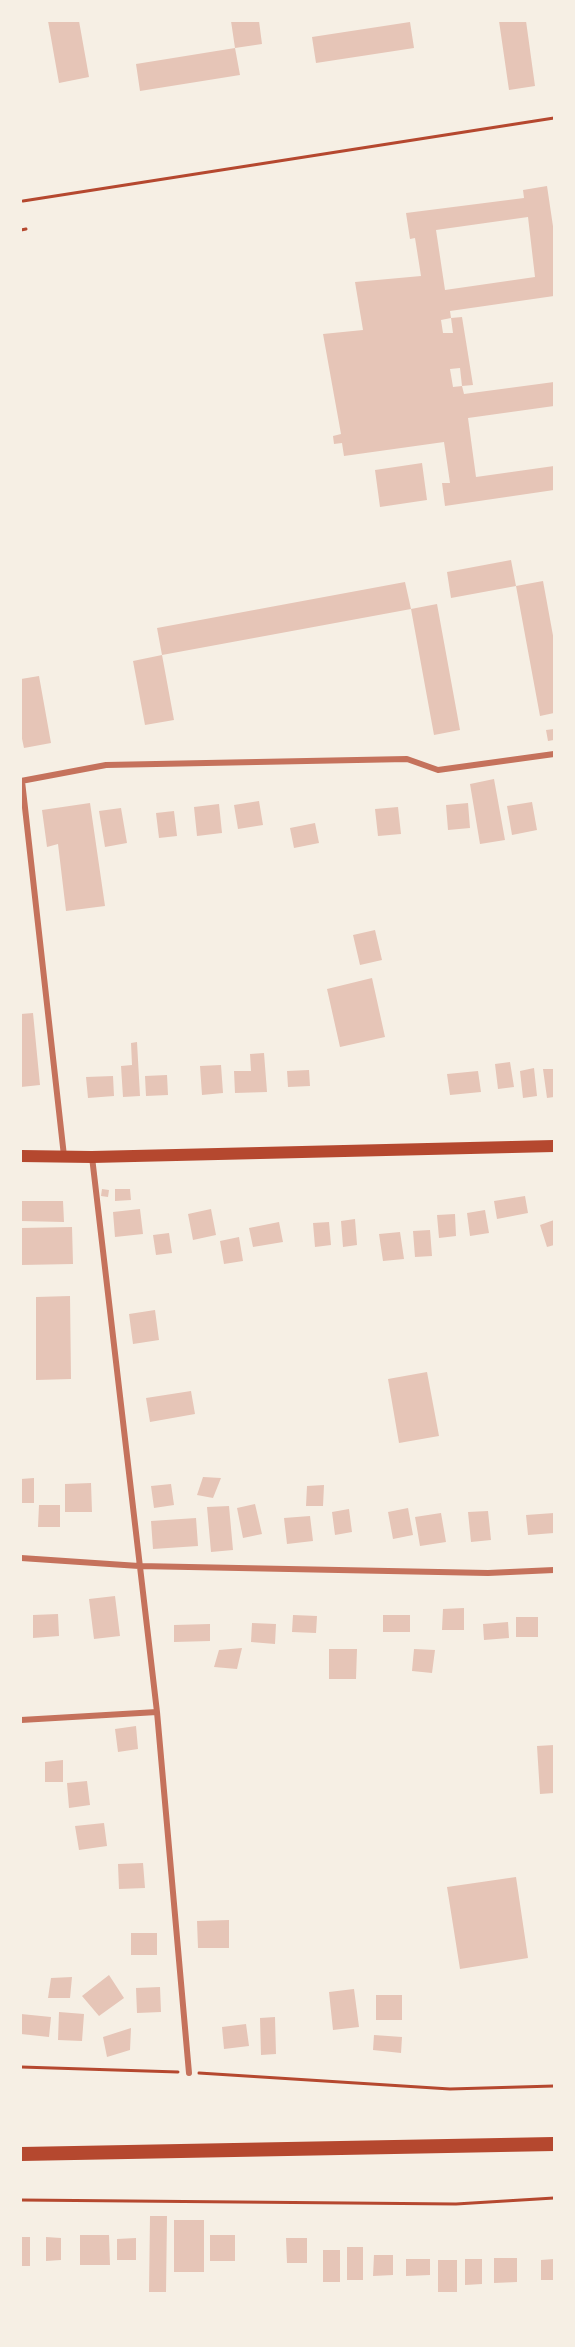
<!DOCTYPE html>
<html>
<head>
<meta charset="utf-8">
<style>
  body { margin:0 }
  #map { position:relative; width:575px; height:2347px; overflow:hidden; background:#f6efe4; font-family:Helvetica,sans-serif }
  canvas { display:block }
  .frame { position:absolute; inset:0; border:22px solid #f6efe4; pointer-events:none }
</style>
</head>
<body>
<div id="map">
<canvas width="575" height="2347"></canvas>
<div class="frame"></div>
</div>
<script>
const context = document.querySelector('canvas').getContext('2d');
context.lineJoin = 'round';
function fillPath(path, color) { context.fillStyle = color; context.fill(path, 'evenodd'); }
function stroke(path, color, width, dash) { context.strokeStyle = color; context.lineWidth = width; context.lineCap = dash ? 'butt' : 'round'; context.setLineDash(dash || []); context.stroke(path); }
const building = new Path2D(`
  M48,21H79L89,77L59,83Z
  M231,21H259L262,44L235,48L240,75L140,91L136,64L235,48Z
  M499,21H526L535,86L509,90Z
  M410,22L414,48L316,63L312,37Z
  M547,186L554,233V296L450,311L451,318L441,320L443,333H453L451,318L462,317L473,385L462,386L460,368L450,369L453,387L462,386L464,394L554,382V406L468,418L476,477L554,466V490L445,506L442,483H450L444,442L344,456L342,443L334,444L333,436L341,434L323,334L363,330L355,282L421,276L415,238L410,239L406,213L524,198L523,190ZM528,217L535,277L445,290L436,230Z
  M422,463L427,500L380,507L375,470Z
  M511,560L516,586L451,598L447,572Z
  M543,581L554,641V713L540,716L516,586Z
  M405,582L411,609L162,655L174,720L145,725L133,661L162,655L157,628Z
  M437,604L460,730L434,735L411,609Z
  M39,676L51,743L24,748L21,734V679Z
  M554,729V740L548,741L546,730Z
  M494,779L505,840L480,844L470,784Z
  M259,801L263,825L238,829L234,805Z
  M532,802L537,830L512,835L507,806Z
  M90,803L105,906L66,911L58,844L47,847L42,810Z
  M468,803L470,828L448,830L446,805Z
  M219,804L222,833L197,836L194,807Z
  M398,807L401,834L378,836L375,809Z
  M121,808L127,843L105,847L99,811Z
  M174,811L177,836L159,838L156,813Z
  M315,823L319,843L294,848L290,828Z
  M375,930L382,960L360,965L353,935Z
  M372,978L385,1037L340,1047L327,989Z
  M33,1013L40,1085L21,1087V1014Z
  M137,1042L140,1096L123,1097L121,1066L132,1065L131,1043Z
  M264,1053L267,1092L235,1093L234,1071H251L250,1054Z
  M510,1062L514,1087L498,1089L495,1064Z
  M221,1065L223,1093L202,1095L200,1066Z
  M534,1068L537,1096L523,1098L520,1071Z
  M543,1069H554V1097L547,1098Z
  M309,1070L310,1086L288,1087L287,1071Z
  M478,1071L481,1092L450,1095L447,1074Z
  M167,1075L168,1095L146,1096L145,1076Z
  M113,1076L114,1096L88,1098L86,1077Z
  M102,1189L109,1190L108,1197L101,1196Z
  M115,1189H130L131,1200L115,1201Z
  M525,1196L528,1213L497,1219L494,1201Z
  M21,1201H63L64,1222L21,1221Z
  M140,1209L143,1234L115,1237L113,1212Z
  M211,1209L216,1235L193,1240L188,1214Z
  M485,1210L489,1233L470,1236L467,1213Z
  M455,1214L456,1236L439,1238L437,1215Z
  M355,1219L357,1245L343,1247L341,1221Z
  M554,1220V1245L547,1247L540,1225Z
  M279,1222L283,1242L253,1247L249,1228Z
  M329,1222L331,1245L315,1247L313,1223Z
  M72,1227L73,1264L21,1265V1228Z
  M430,1230L432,1256L415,1257L413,1231Z
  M400,1232L404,1259L383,1261L379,1234Z
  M169,1233L172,1253L156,1255L153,1235Z
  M239,1237L243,1261L224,1264L220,1241Z
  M70,1296L71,1379L36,1380V1297Z
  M155,1310L159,1340L133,1344L129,1314Z
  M427,1372L439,1436L399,1443L388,1379Z
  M191,1391L195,1414L150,1422L146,1398Z
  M203,1477L221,1478L213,1498L197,1495Z
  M34,1478V1503H21V1479Z
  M91,1483L92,1512H65V1484Z
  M171,1484L174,1505L154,1508L151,1486Z
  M324,1485L323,1506H306L307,1486Z
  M255,1504L262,1534L243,1538L237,1508Z
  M39,1505H60V1527H38Z
  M229,1506L233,1550L211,1552L207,1507Z
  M408,1508L413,1535L393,1539L388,1512Z
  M349,1509L352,1532L335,1535L332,1512Z
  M488,1511L491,1540L471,1542L468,1512Z
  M441,1513L446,1542L420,1546L415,1517Z
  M554,1513V1533L528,1535L526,1515Z
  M310,1516L313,1541L287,1544L284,1518Z
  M196,1518L198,1546L153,1549L151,1521Z
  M115,1596L120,1636L94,1639L89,1599Z
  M464,1608V1630H442L443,1609Z
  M58,1614L59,1636L33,1638V1615Z
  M293,1615L317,1616L316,1633L292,1632Z
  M383,1615H410V1632H383Z
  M516,1617H538V1637H516Z
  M508,1622L509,1638L484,1640L483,1624Z
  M252,1623L276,1624L275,1644L251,1642Z
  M210,1624V1641L174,1642V1625Z
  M242,1648L237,1669L214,1667L219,1650Z
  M329,1649H357L356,1679H329Z
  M414,1649L435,1650L432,1673L412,1671Z
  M136,1726L138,1749L118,1752L115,1729Z
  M554,1745V1793L540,1794L537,1746Z
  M63,1760V1782H45V1762Z
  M87,1781L90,1805L69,1808L67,1783Z
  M104,1823L107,1846L79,1850L75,1826Z
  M143,1863L145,1888L119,1889L118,1864Z
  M516,1877L528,1958L460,1969L447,1887Z
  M229,1920V1948H198L197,1921Z
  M131,1933H157V1955H131Z
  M109,1975L124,1998L99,2016L82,1996Z
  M72,1977L70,1998H48L51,1978Z
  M160,1987L161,2012L137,2013L136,1988Z
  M354,1989L359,2027L333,2030L329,1992Z
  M376,1995H402V2020H376Z
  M59,2012L84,2014L82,2041L58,2040Z
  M21,2014L51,2017L49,2037L21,2034Z
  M275,2017L276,2054L261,2055L260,2018Z
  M246,2024L249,2046L224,2049L222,2027Z
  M131,2028L130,2050L107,2057L103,2037Z
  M374,2035L402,2037L401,2053L373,2050Z
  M150,2216H167L166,2292H149Z
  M174,2220H204V2272H174Z
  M80,2235H109L110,2265H80Z
  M210,2235H235V2261H210Z
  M21,2237H30V2266H21Z
  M46,2237L61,2238V2260L46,2261Z
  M136,2238V2260H117V2239Z
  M286,2238H307V2263H287Z
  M347,2247H363V2280H347Z
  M323,2250H340V2282H323Z
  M374,2255H393V2275L373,2276Z
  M494,2258H517V2282L494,2283Z
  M406,2259H430V2275L406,2276Z
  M465,2259H482V2284L465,2285Z
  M554,2259V2280H541V2260Z
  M438,2260H457V2292H438Z`);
const path = new Path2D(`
  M23,201L554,118
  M21,230L26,229
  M21,2067L178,2072
  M199,2073L450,2089L554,2086
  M21,2200L456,2204L554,2198`);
const minor = new Path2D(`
  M21,781L106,765L407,759L438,770L554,754
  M22,781L64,1156
  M92,1157L157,1712L189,2073
  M21,1558L139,1566L488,1573L554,1570
  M21,1720L157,1712`);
const secondary = new Path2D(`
  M21,1156L92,1157L554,1146`);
const primary = new Path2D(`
  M21,2154L554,2144`);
fillPath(building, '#e6c5b7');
stroke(path, '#b5482f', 3);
stroke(minor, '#c5725c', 6);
stroke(secondary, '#b5482f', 12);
stroke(primary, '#b5482f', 14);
</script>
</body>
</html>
